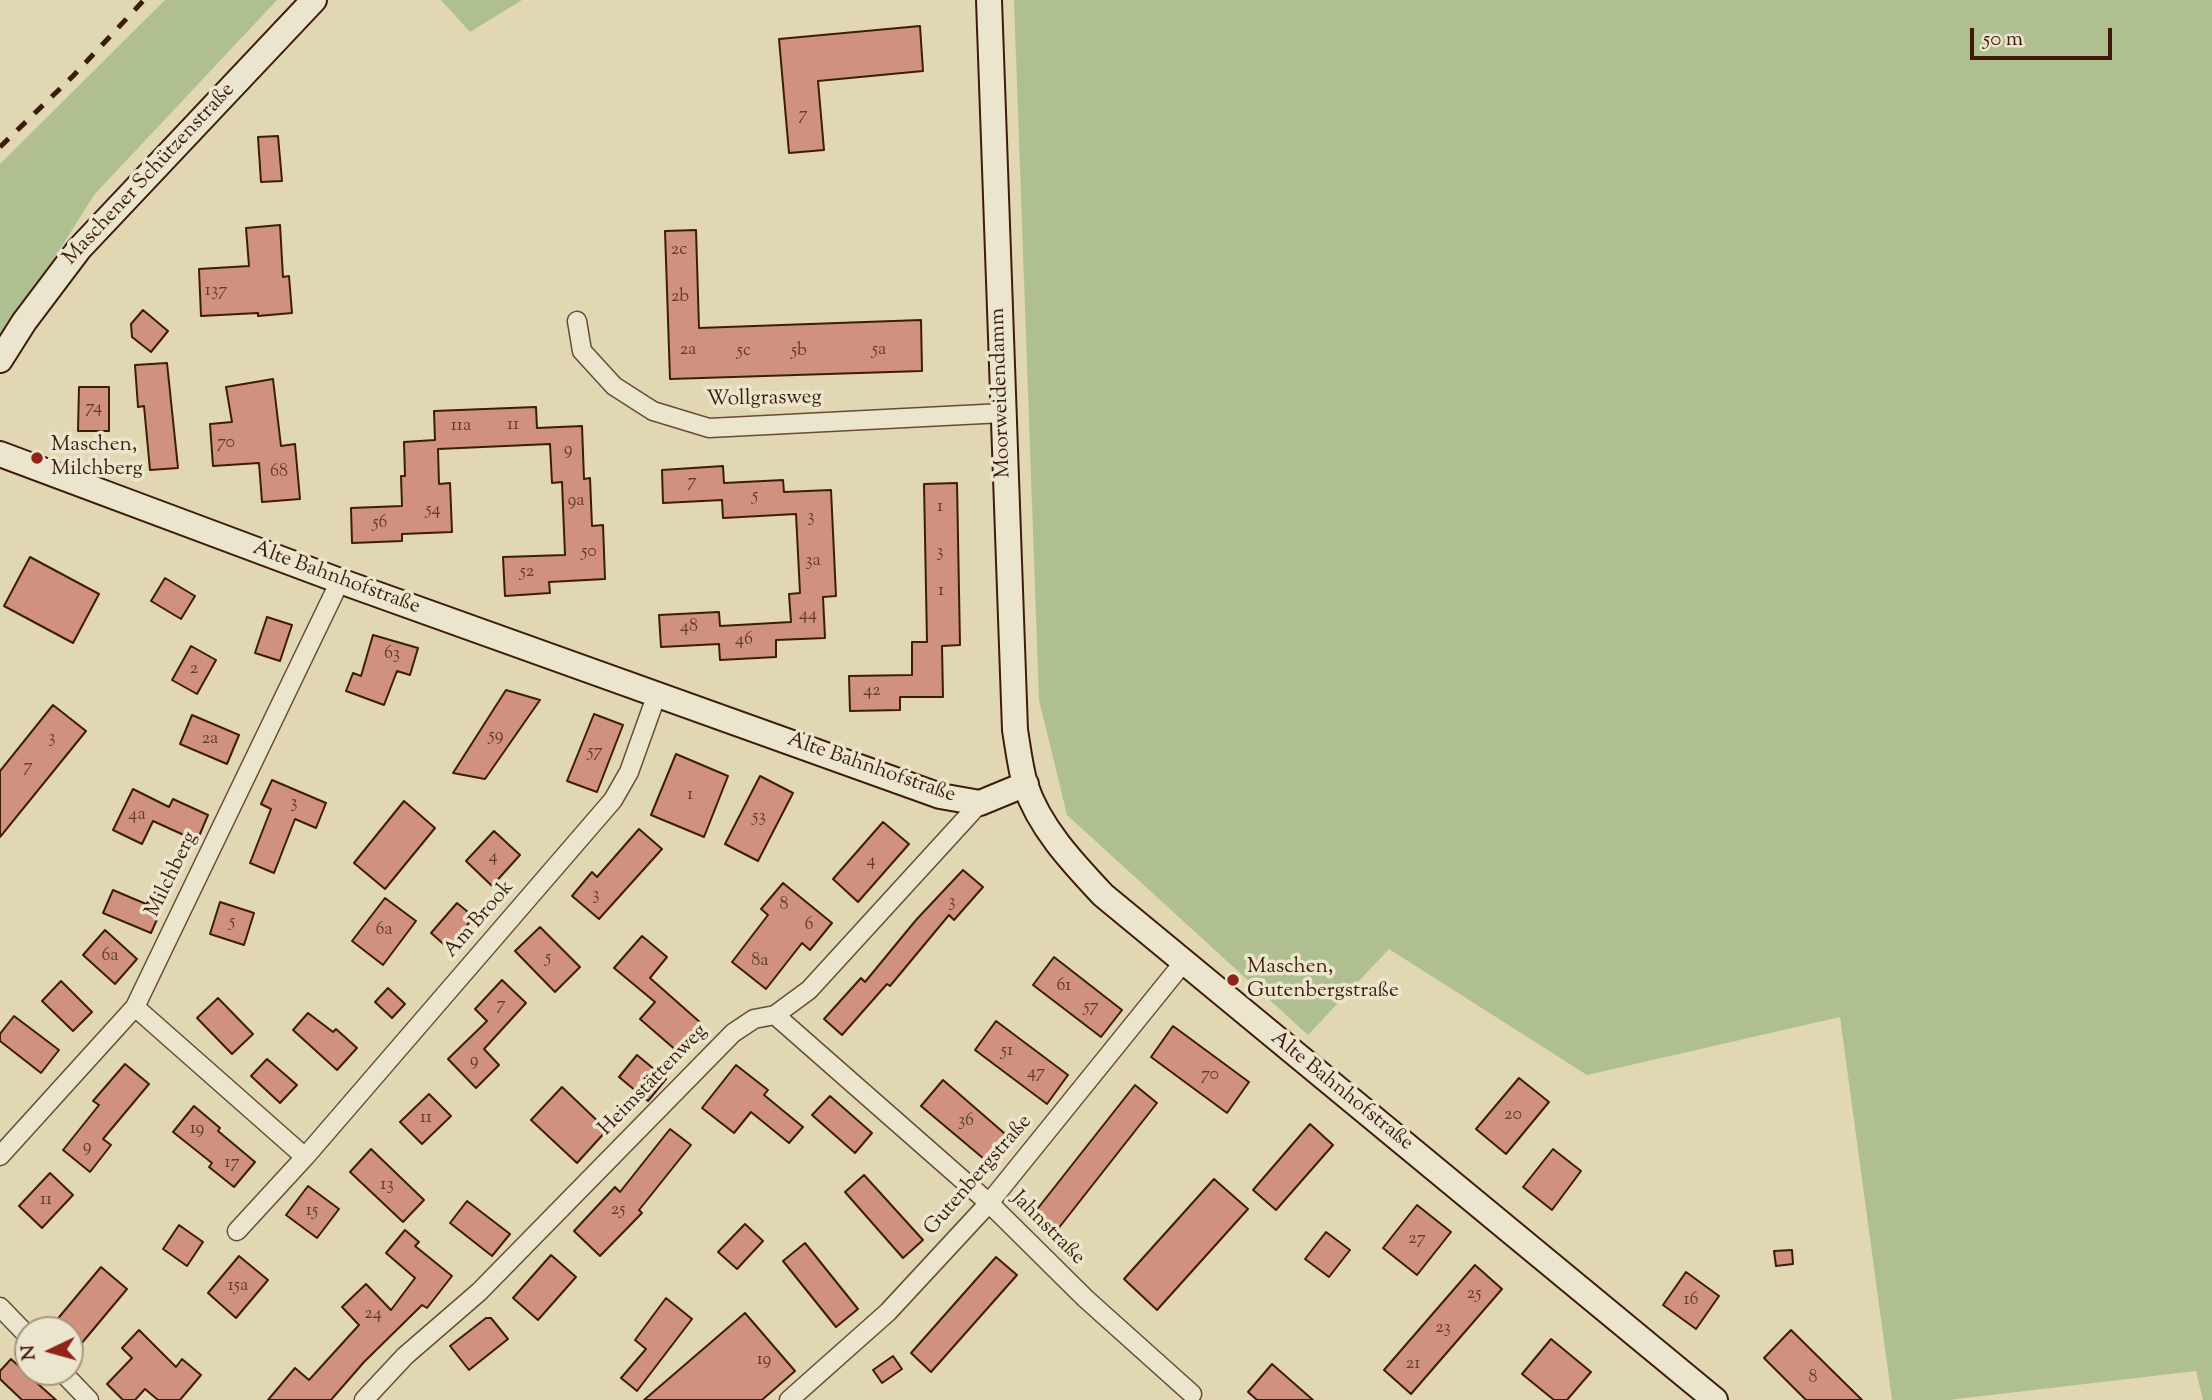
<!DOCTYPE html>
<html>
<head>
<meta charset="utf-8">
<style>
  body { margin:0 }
  #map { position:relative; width:2212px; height:1400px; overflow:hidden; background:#e2d7b3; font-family:"Sorts Mill Goudy",serif }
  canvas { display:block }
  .north { position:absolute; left:14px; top:1316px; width:70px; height:70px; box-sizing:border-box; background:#ece5ce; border:2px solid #a69581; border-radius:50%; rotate:265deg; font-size:19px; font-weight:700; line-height:28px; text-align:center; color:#3e1c0d }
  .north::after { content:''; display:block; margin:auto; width:24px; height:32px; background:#8f2418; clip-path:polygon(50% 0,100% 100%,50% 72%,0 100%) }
  .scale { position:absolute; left:1970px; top:28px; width:142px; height:32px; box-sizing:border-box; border:4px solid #3e1c0d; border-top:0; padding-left:9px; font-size:21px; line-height:24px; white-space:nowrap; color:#3e1c0d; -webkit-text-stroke:5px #ece5ce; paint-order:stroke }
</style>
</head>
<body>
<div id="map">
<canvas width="2212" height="1400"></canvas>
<div class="north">N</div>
<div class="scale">50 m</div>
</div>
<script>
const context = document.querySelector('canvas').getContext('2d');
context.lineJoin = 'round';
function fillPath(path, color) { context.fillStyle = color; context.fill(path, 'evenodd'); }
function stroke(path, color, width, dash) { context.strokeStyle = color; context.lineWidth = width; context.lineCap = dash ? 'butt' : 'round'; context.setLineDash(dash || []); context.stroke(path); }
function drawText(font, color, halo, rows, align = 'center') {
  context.font = font + ' "Sorts Mill Goudy",serif'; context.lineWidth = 7; context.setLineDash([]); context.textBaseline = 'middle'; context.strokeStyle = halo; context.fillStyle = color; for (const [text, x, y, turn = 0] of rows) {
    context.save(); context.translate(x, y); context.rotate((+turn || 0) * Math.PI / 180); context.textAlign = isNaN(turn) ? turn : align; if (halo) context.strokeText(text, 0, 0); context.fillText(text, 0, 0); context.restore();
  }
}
const green = new Path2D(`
  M165,0H277L94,195L0,345V164Z
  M441,0H522L470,32Z
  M1014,0H2212V1400H2203L2196,1371L1948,1400H1892L1840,1017L1587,1075L1389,949L1308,1035L1067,815L1039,700Z`);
const building = new Path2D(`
  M920,26L923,71L818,81L824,150L789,153L779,39Z
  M278,136L282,181L261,182L258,137Z
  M280,225L283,277L289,276L292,313L258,316V313L201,316L199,269L249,266L246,228Z
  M696,230L699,328L921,320L922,371L670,379L665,231Z
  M143,310L168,331L151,352L132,337L131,324Z
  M167,363L178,468L150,470L144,406L138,407L135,365Z
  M273,379L281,446L295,444L300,499L262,502L259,463L213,466L210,424L232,422L226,387Z
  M79,387H109V431H78Z
  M536,407L537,428L582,426L584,479L590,478L592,526L603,525L605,579L549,582L550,593L505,596L503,557L565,555L562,482L552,483L550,444L438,449L439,484L450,483L452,532L402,534V541L352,543L351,508L402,506L401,476H405L404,442L435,440L434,411Z
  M723,466L724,483L783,480L784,492L831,490L836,596L823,597L825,638L776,640V657L720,660L719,644L661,647L659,615L719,612L720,626L791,622L789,594L800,593L796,514L723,518L722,500L663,503L662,470Z
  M957,483L960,645L942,646L943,697H900V710L850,711L849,676L912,675V642H927L924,484Z
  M30,557L99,594L73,643L4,606Z
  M165,578L195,596L181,619L151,601Z
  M267,617L292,625L280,661L255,653Z
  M373,635L418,648L410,675L397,671L384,705L346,691L353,673L361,676Z
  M191,646L216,660L197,694L172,680Z
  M506,690L540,700L485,779L453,773Z
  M53,705L86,731L0,837V771Z
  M594,714L623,725L597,792L567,781Z
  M192,715L239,735L227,764L180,744Z
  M676,754L728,776L704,837L651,815Z
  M760,776L793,793L758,861L725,844Z
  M272,780L326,803L316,828L295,819L274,873L250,863L271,809L261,804Z
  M133,789L169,807L173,799L208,815L197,841L153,821L142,844L113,830Z
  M404,801L435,828L385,889L354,863Z
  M883,822L909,844L858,902L833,879Z
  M639,829L662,849L599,919L572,896L592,872L597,877Z
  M494,831L520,855L492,886L466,861Z
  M963,870L983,887L954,920L949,915L890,986L887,984L842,1035L824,1019L861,978L865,982L916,920Z
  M783,883L832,923L810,950L802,943L766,989L732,962L768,915L761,909Z
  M113,890L146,904L148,902L162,908L151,933L103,913Z
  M385,898L416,921L383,965L352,941Z
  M220,902L254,913L244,945L210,934Z
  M457,903L474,917L448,948L431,933Z
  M540,927L580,967L555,992L515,951Z
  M105,930L137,959L115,984L83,955Z
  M642,936L667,957L650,978L702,1024L678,1052L640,1019L655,1002L614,968Z
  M1054,957L1122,1010L1101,1037L1033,985Z
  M502,980L526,1003L484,1049L499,1065L476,1088L448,1059L487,1021L475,1009Z
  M61,981L92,1012L73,1031L42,1001Z
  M388,988L405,1004L392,1018L375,1002Z
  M218,998L253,1034L232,1054L197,1018Z
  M308,1013L333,1032L336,1029L357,1048L337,1070L293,1030Z
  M14,1016L59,1050L41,1073L0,1041V1034Z
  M996,1021L1068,1075L1047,1104L975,1050Z
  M1173,1026L1249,1082L1227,1113L1151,1057Z
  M637,1055L666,1079L648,1101L619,1077Z
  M267,1059L297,1085L280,1103L251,1076Z
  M125,1064L149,1084L103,1139L111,1145L90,1172L63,1150L99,1105L93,1101Z
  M736,1065L768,1090L764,1095L803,1127L789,1143L751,1112L734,1133L702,1108Z
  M1519,1078L1549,1102L1506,1154L1476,1129Z
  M943,1080L1011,1139L990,1164L921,1106Z
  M1135,1085L1157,1103L1054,1234L1031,1217Z
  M562,1087L607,1130L577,1163L531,1120Z
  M429,1094L451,1116L422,1144L400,1122Z
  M830,1096L872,1133L855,1153L812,1115Z
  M194,1106L220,1128L218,1131L255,1162L234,1187L209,1167L212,1163L173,1132Z
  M1310,1124L1333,1145L1276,1210L1253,1190Z
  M670,1129L691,1145L639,1210L642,1213L600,1256L574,1231L615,1187L620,1192Z
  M371,1149L424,1200L403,1222L350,1172Z
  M1553,1149L1581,1171L1552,1210L1523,1187Z
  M50,1173L73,1195L42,1228L19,1206Z
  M864,1175L923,1240L903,1258L845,1192Z
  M1214,1179L1248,1209L1157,1310L1124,1279Z
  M308,1186L339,1209L317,1238L286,1215Z
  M467,1201L510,1234L492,1256L450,1223Z
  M1417,1205L1451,1232L1417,1275L1383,1248Z
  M745,1224L763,1241L737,1269L718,1252Z
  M179,1225L203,1242L187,1266L163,1249Z
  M405,1230L419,1242L415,1246L452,1276L427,1308L422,1305L364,1362L331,1400H268L295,1368L309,1380L359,1325L342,1307L366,1284L391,1310L415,1278L386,1253Z
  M1326,1232L1350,1250L1329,1277L1305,1259Z
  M805,1243L858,1309L836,1327L783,1261Z
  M1792,1250L1793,1264L1776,1266L1774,1251Z
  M551,1255L576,1277L538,1320L513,1298Z
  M239,1256L268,1280L236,1318L208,1293Z
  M996,1257L1017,1275L931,1372L911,1353Z
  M1475,1265L1502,1289L1411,1394L1384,1370Z
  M101,1267L127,1289L81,1344L70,1335V1330H64L55,1322Z
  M1686,1272L1719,1296L1696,1329L1663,1305Z
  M666,1298L692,1319L637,1391L621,1378L646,1349L635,1340Z
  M745,1313L795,1371L762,1400H644Z
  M486,1318H491L508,1339L469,1370L450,1346Z
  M139,1330L176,1367L182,1359L201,1375L180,1400H158L145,1389L135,1400H123L107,1384L132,1358L122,1348Z
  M1791,1330L1862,1400H1806L1764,1358Z
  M1551,1339L1591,1372L1567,1400H1554L1522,1374Z
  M893,1356L902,1369L882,1383L873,1370Z
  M11,1359L37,1383L56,1400H22L0,1379V1371Z
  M1272,1364L1313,1400H1257L1248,1392Z`);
const street = new Path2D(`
  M577,321L582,351L614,386L653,411L709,428L1003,413
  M135,1007L305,1157
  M775,1015L989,1203L1086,1299L1192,1394
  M0,1156L135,1007L340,581
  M237,1231L305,1157L613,800L629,772L657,694
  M0,1307L28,1336
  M62,1372L89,1400
  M364,1400L405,1356L479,1292L733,1033L754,1019L775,1015L809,990L980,803
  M789,1400L888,1312L989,1203L1183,963`);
const secondary = new Path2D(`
  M989,0L1015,730C1018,748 1020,766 1025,784C1039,827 1072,862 1103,895L1715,1400
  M0,360L24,322L79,249L314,0
  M0,454L340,581L940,796L980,803L1026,784`);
const rail = new Path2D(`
  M0,147L73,76L144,0`);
const markers = [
  [37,458,7,"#8f2418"],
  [1233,980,7,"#8f2418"]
];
const numberNames = [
  ["7",803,116],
  ["2c",679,251],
  ["137",216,292],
  ["2b",680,298],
  ["2a",688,351],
  ["5a",879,351],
  ["5c",744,352],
  ["5b",799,352],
  ["74",94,409],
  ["11",513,426],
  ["11a",461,427],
  ["70",226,444],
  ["9",568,451],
  ["68",279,473],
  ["7",692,483],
  ["5",755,497],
  ["9a",576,502],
  ["1",940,508],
  ["54",433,511],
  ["3",811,518],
  ["56",380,524],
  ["50",589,553],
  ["3",940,553],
  ["3a",813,562],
  ["52",527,573],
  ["1",941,592],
  ["44",808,616],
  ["48",689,628],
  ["46",744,641],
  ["63",392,655],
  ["2",194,670],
  ["42",872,692],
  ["59",496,737],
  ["3",52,739],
  ["2a",210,740],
  ["57",595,753],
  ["7",28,768],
  ["1",690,796],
  ["3",294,804],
  ["4a",137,816],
  ["53",759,818],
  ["4",493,858],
  ["4",871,862],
  ["3",596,896],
  ["3",952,903],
  ["8",784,906],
  ["5",232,923],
  ["6",809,926],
  ["6a",384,931],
  ["6a",110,957],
  ["5",548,959],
  ["8a",760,962],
  ["61",1064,987],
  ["7",501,1006],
  ["57",1091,1008],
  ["51",1007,1052],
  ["9",474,1062],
  ["47",1036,1074],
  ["70",1210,1076],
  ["20",1513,1116],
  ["11",426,1119],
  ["36",966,1122],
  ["19",197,1130],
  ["9",87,1148],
  ["17",232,1164],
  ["13",387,1186],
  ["11",46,1201],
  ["25",618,1211],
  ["15",312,1212],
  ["27",1417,1240],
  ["15a",238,1287],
  ["25",1474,1295],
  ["16",1691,1301],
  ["24",373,1315],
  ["23",1443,1329],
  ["19",764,1361],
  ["21",1413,1365],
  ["8",1813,1379]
];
const streetNames = [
  ["Maschener Schützenstraße",150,175,-47],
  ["Moorweidendamm",1002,393,-92],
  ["Wollgrasweg",764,400,-1],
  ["Alte Bahnhofstraße",336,579,20],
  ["Alte Bahnhofstraße",871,769,19],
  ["Milchberg",173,875,-64],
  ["Am Brook",480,920,-49],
  ["Heimstättenweg",654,1081,-46],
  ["Alte Bahnhofstraße",1341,1092,39],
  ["Gutenbergstraße",979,1176,-49],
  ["Jahnstraße",1047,1229,45]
];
const poiNames = [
  ["Maschen,",51,446],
  ["Milchberg",51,470],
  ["Maschen,",1247,968],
  ["Gutenbergstraße",1247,992]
];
fillPath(green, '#b0bf8f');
fillPath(building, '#d0927f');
stroke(building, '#3e1c0d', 2);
stroke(street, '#674b36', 21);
stroke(secondary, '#3e1c0d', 28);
stroke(street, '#ece5ce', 18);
stroke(secondary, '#ece5ce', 24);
stroke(rail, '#3e1c0d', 5, [12, 12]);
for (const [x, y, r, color] of markers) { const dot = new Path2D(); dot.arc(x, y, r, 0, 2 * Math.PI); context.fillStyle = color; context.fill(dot); stroke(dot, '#ece5ce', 2.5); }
drawText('18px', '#623a2a', null, numberNames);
drawText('21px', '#3e1c0d', '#ece5ce', streetNames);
drawText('21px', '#3e1c0d', '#ece5ce', poiNames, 'left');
</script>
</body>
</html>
